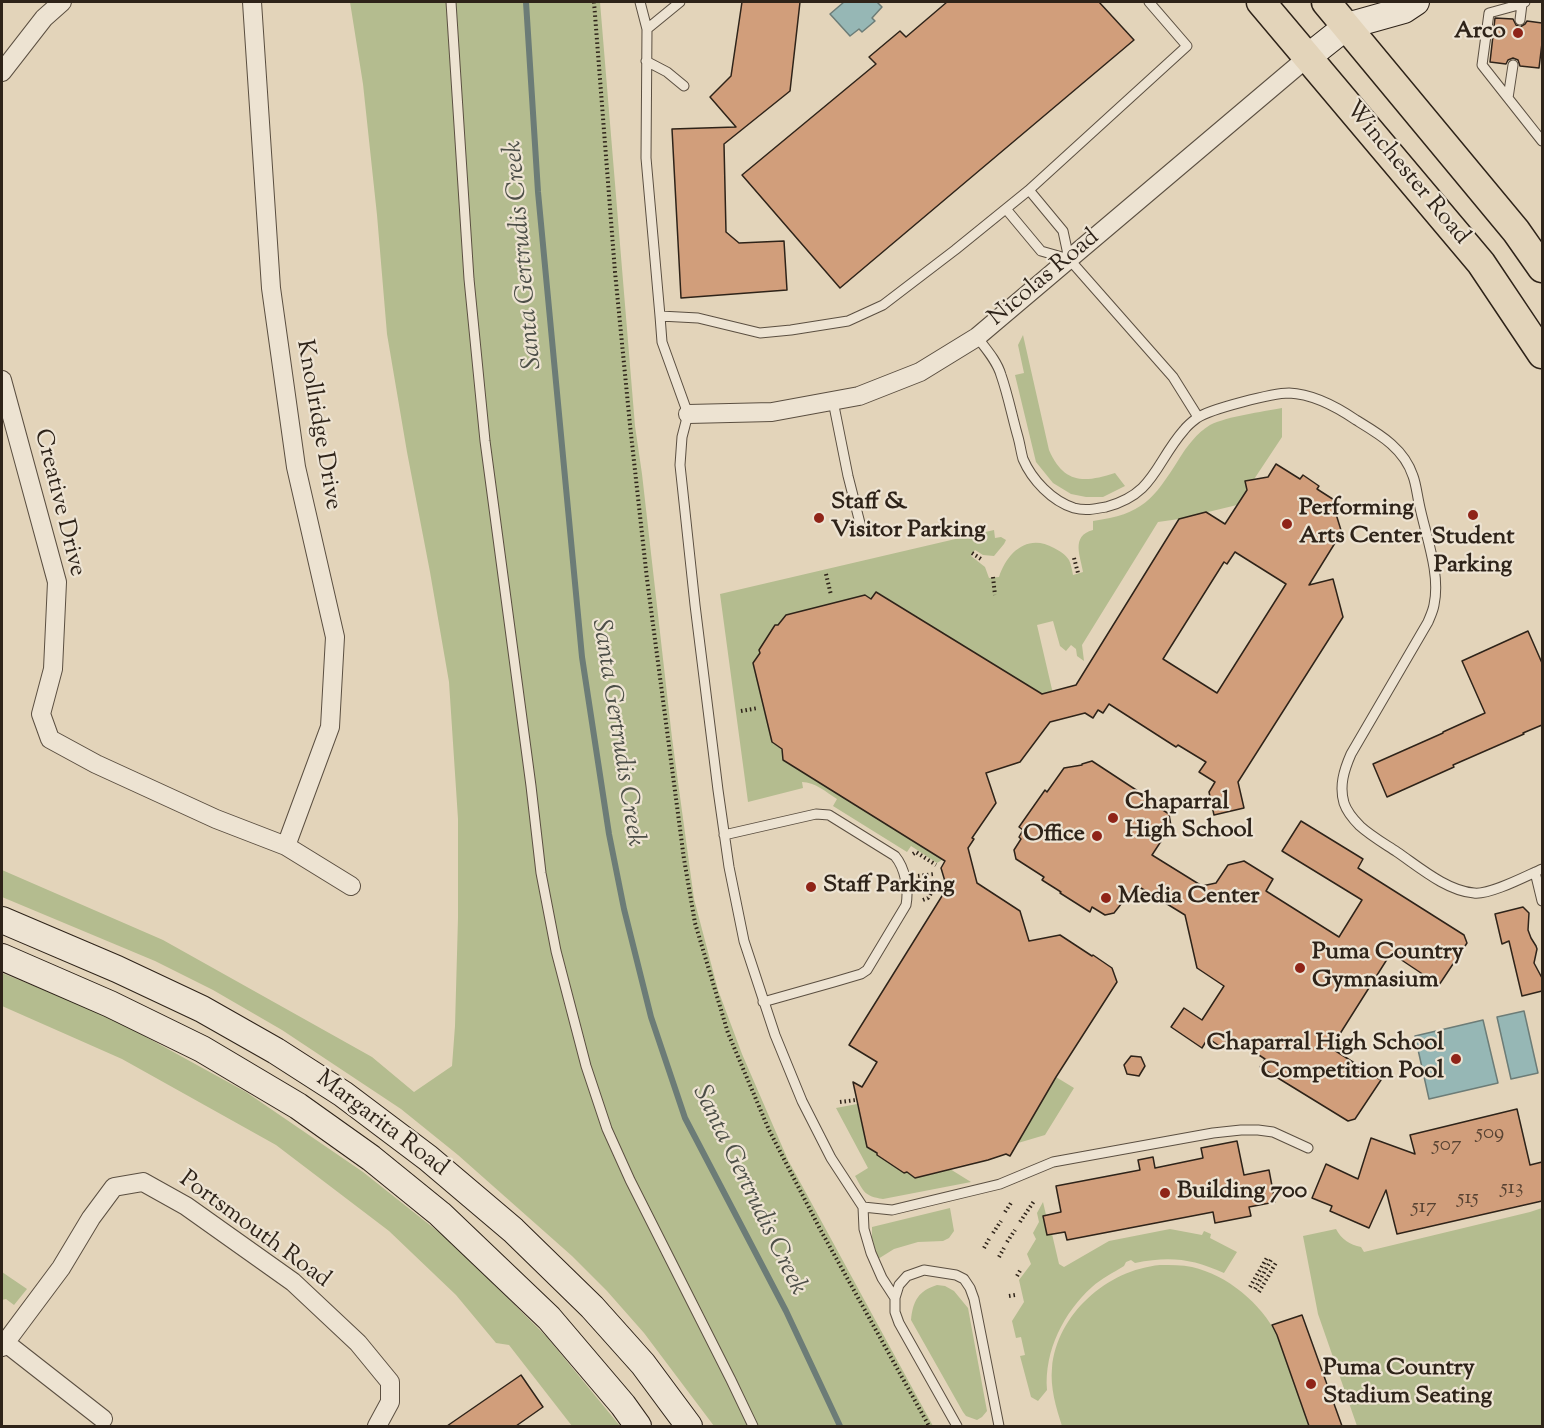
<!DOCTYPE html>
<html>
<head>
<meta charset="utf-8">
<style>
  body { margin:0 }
  #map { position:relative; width:1544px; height:1428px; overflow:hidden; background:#e3d4ba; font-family:"Sorts Mill Goudy",serif }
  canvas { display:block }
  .frame { position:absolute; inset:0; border:3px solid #2e2319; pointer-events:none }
</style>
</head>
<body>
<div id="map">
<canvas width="1544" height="1428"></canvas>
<div class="frame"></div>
</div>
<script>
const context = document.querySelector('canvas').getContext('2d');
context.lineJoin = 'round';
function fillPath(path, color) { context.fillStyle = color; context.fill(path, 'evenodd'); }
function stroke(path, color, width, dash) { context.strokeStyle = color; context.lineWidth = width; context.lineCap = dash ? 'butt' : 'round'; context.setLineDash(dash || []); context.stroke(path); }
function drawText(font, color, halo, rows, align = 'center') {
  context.font = font + ' "Sorts Mill Goudy",serif'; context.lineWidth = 4.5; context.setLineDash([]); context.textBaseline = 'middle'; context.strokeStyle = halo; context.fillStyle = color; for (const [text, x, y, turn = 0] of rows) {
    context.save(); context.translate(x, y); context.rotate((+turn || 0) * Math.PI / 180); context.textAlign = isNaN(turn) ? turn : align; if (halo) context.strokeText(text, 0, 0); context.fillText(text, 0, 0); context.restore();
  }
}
const green = new Path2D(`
  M350,2H600L635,426L642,474L672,738L694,899L718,990L742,1054L788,1160L933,1426H714L644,1333L607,1291L572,1256L458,1155L401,1109L282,1030L213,990L155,961L2,897V870L163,940L372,1057L414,1092L452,1066L455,1026L458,918V819L449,682L430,572L407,452L387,334L377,215L363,84Z
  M1023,335L1049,450C1064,484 1084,483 1115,473L1125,486L1103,497H1086L1071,494L1053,483L1036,462L1015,375L1024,373L1018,345Z
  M1282,408V437L1237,505L1179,519L1158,522L1082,645L1084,661L1077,656L1076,649L1071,645L1066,651L1060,646L1053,621L1037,625L1054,698L1050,699L877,592L871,599L865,595L786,615L778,625L775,626L759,650L760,653L753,663L772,742L782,750V756L785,759L784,761L946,861L942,860L937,863L911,846L907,852L833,806L837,799C826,792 815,782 802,782L803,788L748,802L720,594L994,530L995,538L1001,537L1006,540L1004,544L994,556L983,555L975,550L971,556L985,567L989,578L999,577C1007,552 1028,533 1054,548C1060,551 1066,555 1069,560C1071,564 1072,570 1073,575L1083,572C1081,557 1070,536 1093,530V521C1143,514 1153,500 1179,459C1187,446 1197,433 1210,425C1229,416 1261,412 1282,408Z
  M2,973L108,1016L246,1092L363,1172L450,1241L547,1337L620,1426H572L509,1345L496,1343L456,1295L389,1231L276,1145L122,1059L2,1006Z
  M1056,1077L1074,1088L1045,1135L1018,1143Z
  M857,1104L867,1147L877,1153V1155L904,1173L907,1172L915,1178L950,1169L971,1182L883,1199C864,1196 864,1192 855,1176L868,1168L836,1108Z
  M1043,1202L1046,1215L1043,1216L1047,1235L1052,1234L1059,1264L1064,1267L1109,1241L1170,1229L1202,1235L1204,1231L1211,1234L1210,1238L1237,1252L1224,1273C1192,1259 1171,1256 1135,1263L1131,1260L1126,1262L1124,1266C1113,1273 1102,1278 1092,1287C1064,1312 1044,1351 1047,1390L1038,1401L1031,1397L1020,1356L1025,1355L1021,1337L1016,1338L1012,1321L1024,1302L1019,1280L1031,1264L1027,1254L1036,1239L1033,1233L1039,1222L1037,1213Z
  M950,1208L954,1231L949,1238L943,1241L918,1242L894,1249L878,1259L872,1238V1227Z
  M1542,1208V1426H1357L1318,1314L1303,1236L1336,1229C1341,1239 1350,1245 1361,1247L1364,1252L1530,1212Z
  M1160,1265C1171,1265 1182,1265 1192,1267C1227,1275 1261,1303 1277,1335L1303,1408L1313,1419L1308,1422L1309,1426H1062C1056,1408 1050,1387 1052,1368C1057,1314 1107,1270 1160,1265Z
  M2,1272L27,1289L14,1305L6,1299L2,1300Z
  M937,1285L945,1286L954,1291L968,1308L987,1411L982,1417L977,1420L966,1416L963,1412L911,1320C913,1301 918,1291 937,1285Z`);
const water = new Path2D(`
  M844,2H877L882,7L872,18L875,21L862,32L859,29L850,36L830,14Z
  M1524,1011L1538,1073L1511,1079L1497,1017Z
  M1483,1020L1498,1083L1429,1099L1415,1036Z`);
const stream = new Path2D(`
  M526,2L538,192L582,657L609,834L624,909L651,1017L685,1118L786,1311L840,1426`);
const building = new Path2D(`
  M742,2H800L790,91L724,144L726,232L739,243L784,241L787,290L681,298L672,129L736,127L710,97L731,76Z
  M947,2H1099L1134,40L840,288L742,175L876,64L869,57L900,31L906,37Z
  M1495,18L1513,19L1516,25L1520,27L1525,24L1527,21L1542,23V43L1539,68L1520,66L1518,60L1513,58L1508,60L1506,64L1490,62Z
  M1276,464L1300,479L1303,475L1319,486L1317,489L1342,505L1336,514L1344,540L1335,543L1309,585L1333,579L1343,617L1238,782L1244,808L1214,815L1209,792L1215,782L1199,772L1206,762L1178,745L1176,747L1109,704L1103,713L1098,710L1093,718L1085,713L1050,722L1020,762L986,773L996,803L972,838L974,839L968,848L977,883L1020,911L1029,941L1060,935L1092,956L1093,955L1112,968L1117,982L1056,1077L1010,1156L1006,1154L988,1160L915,1178L907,1172L904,1173L877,1155V1153L867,1147L853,1082L862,1087L877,1062L849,1045L947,888L941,868L945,861L783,760L782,749L772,742L753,663L760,653L759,650L775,625H778L786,615L865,595L871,599L876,592L1042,694L1076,685L1179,519L1206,512L1225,524L1247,490L1245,481L1268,477ZM1235,552L1286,584L1217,693L1163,659L1224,562L1227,564Z
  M1528,631L1542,663V725L1523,733L1524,734L1453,765L1454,767L1387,797L1373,764L1443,733V732L1485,713L1462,661Z
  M1092,761L1156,803L1155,805L1169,814L1171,826L1152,855L1202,886L1216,883L1228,865L1244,861L1273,879L1266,891L1339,937L1362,900L1282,851L1301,821L1363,859L1358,868L1464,935L1467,943L1439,985L1391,953L1331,1048L1381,1080L1355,1119L1348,1121L1260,1067L1265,1059L1230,1036L1222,1048L1208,1038L1202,1048L1171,1027L1184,1008L1202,1020L1224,986L1197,968L1185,915L1136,885L1114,913L1105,915L1092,907L1090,912L1060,893L1061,892L1042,880L1044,877L1016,859L1014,850L1021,839L1019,837L1023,830L1019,827L1045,790L1047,792L1064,768L1082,765V764Z
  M1523,907L1529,913L1528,930L1531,938L1536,946L1537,949L1534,963L1542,978V991L1522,996L1509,941L1502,944L1495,914Z
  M1131,1056L1141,1057L1145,1066L1139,1076L1127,1074L1124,1065Z
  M1517,1109L1530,1165L1542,1162V1201L1397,1234L1386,1190L1369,1228L1330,1211L1332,1206L1312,1198L1326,1164L1358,1179L1371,1138L1415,1154L1410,1135Z
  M1237,1141L1244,1175L1269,1170L1275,1202L1249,1207L1251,1216L1215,1223L1213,1212L1067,1240L1065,1232L1047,1235L1043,1216L1061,1212L1056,1186L1140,1170L1138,1160L1153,1157L1155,1168L1203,1158L1201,1148Z
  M1302,1315L1342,1426H1309L1277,1335L1272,1325Z
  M521,1375L543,1407L516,1426H447Z`);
const path = new Path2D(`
  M594,2L615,272L630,425L647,579L684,859L695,923L728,1033L769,1130L820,1229L929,1426
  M972,553L981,559
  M1074,558L1078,573
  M826,574L831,595
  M993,577L995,595
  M741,711L758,708
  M913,854L916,852L936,865
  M918,876L934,874
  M923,900L928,898L938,883
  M840,1102L856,1100
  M1005,1212L1011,1203
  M1020,1222L1034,1201
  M993,1233L1001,1221
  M1007,1242L1015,1230
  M984,1248L989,1239
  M999,1257L1004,1248
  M1017,1276L1021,1269
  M1250,1287L1268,1256
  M1255,1289L1272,1258
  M1259,1292L1277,1261
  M1009,1296L1015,1295`);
const service = new Path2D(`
  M451,2L469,279L485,441L531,786L541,873L556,951L586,1066L607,1129L630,1180L731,1380L753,1426
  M640,2L647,29
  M680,2L647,29L646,158L660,316L698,318L760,333L791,330L848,321L883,305L955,250L1029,190L1187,46L1149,2
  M1520,20L1522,4L1525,2
  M646,61L667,72L684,86
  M1513,65L1508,98L1542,141
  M1508,98L1482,65L1489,13L1522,4
  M1029,190L1063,231L1069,259L1173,377L1198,417
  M1006,209L1041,251L1069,259
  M660,316L662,342L688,414L682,437L680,465L695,605L718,790L729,867L744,941L775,1035L802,1101L831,1158L863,1207L864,1229L871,1253L882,1278L895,1298
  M977,337C986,349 997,361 1001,375C1008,395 1012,416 1018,437C1020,444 1021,452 1023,459C1032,480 1052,501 1074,508C1085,511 1095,509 1106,507C1155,494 1155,463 1184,430C1187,426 1193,421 1197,418C1210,409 1273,393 1289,393C1313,394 1337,407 1356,420C1379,434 1404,448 1413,476C1416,484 1417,494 1419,503C1425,534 1441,573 1434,605C1433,611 1430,617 1428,622L1351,754C1344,770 1339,786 1344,803C1347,812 1354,820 1360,826C1371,836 1385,844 1397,852C1419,867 1447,891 1474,893C1490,895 1526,876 1542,869
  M833,401L848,476L862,531
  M724,835L816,814L829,815L895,856C905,868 909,889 906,905L867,970L861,974L834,982L763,1002
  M1535,872L1542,901
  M863,1207L892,1210L1000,1184L1053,1162L1213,1133L1241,1130H1258L1273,1132L1308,1148
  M957,1426L899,1323L895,1312V1298L899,1285L907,1276L924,1270L956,1275L964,1279L970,1288L974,1299L999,1426`);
const minor = new Path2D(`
  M252,2L271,288L296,467L335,637L330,727L286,846
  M2,72L44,18L62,2
  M2,380L57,582L53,669L41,714L50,739L96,764L216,819L286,846L351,886
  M688,414L772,412L859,396L920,372L977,337L1308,57
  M2,1340L103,1419
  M2,1347L61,1268L91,1218L114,1187L143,1182L186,1206L293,1282L358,1343L390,1382V1402L377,1426`);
const secondary = new Path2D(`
  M1308,57L1347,26L1404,10L1416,2
  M2,920L117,969L202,1009L276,1051L343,1094L428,1158L513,1230L592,1307L643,1364L689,1426
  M2,957L110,1004L202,1049L298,1106L371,1158L440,1214L549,1318L623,1405L638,1426`);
const primary = new Path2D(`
  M1261,2L1481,263L1542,354
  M1326,2L1516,231L1542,268`);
const markers = [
  [1518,33,6,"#8f2418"],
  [1473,515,6,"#8f2418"],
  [819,518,6,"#8f2418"],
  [1287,524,6,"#8f2418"],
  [1113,818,6,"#8f2418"],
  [1097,836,6,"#8f2418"],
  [811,887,6,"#8f2418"],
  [1106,898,6,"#8f2418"],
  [1300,968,6,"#8f2418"],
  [1456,1059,6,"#8f2418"],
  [1165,1193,6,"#8f2418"],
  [1311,1384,6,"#8f2418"]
];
const numberNames = [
  ["509",1490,1134],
  ["507",1447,1146],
  ["513",1512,1189],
  ["515",1468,1199],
  ["517",1424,1208]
];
const poiNames = [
  ["Arco",1506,33,"right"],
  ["Staff &",831,504],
  ["Visitor Parking",831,532],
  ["Performing",1299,510],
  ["Arts Center",1299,538],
  ["Student",1473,539,"center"],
  ["Parking",1473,567,"center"],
  ["Chaparral",1125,804],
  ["High School",1125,832],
  ["Office",1085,836,"right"],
  ["Staff Parking",823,887],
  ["Media Center",1118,898],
  ["Puma Country",1312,954],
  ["Gymnasium",1312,982],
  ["Chaparral High School",1444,1045,"right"],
  ["Competition Pool",1444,1073,"right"],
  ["Building 700",1177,1193],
  ["Puma Country",1323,1370],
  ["Stadium Seating",1323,1398]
];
const streetNames = [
  ["Winchester Road",1406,174,50],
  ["Nicolas Road",1045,279,-40],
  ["Knollridge Drive",317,425,80],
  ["Creative Drive",58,503,76],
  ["Margarita Road",381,1125,37],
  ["Portsmouth Road",254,1231,36]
];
const waterNames = [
  ["Santa Gertrudis Creek",525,255,-95],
  ["Santa Gertrudis Creek",616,733,81],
  ["Santa Gertrudis Creek",748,1191,64]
];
fillPath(green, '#b4bc8f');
fillPath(water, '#96b7b5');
stroke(water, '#6c7c77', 1.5);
stroke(stream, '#6c7c77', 6);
fillPath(building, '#d19e7b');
stroke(building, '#2e2319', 1.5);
stroke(service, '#5b4f41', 11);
stroke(minor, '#5b4f41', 20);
stroke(secondary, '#2e2319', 28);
stroke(primary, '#2e2319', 31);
stroke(path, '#2e2319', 4, [1.5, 3]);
stroke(service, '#ede3d2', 9);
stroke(minor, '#ede3d2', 18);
stroke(secondary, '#ede3d2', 26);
stroke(primary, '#e3d4ba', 28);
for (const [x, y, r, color] of markers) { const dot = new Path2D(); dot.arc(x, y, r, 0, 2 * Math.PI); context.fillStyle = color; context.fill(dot); stroke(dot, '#ede3d2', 2); }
drawText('21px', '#574232', null, numberNames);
drawText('bold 24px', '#2e2319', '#ede3d2', poiNames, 'left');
drawText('24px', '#2e2319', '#ede3d2', streetNames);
drawText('italic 26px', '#4d4f48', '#ede3d2', waterNames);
</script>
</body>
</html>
